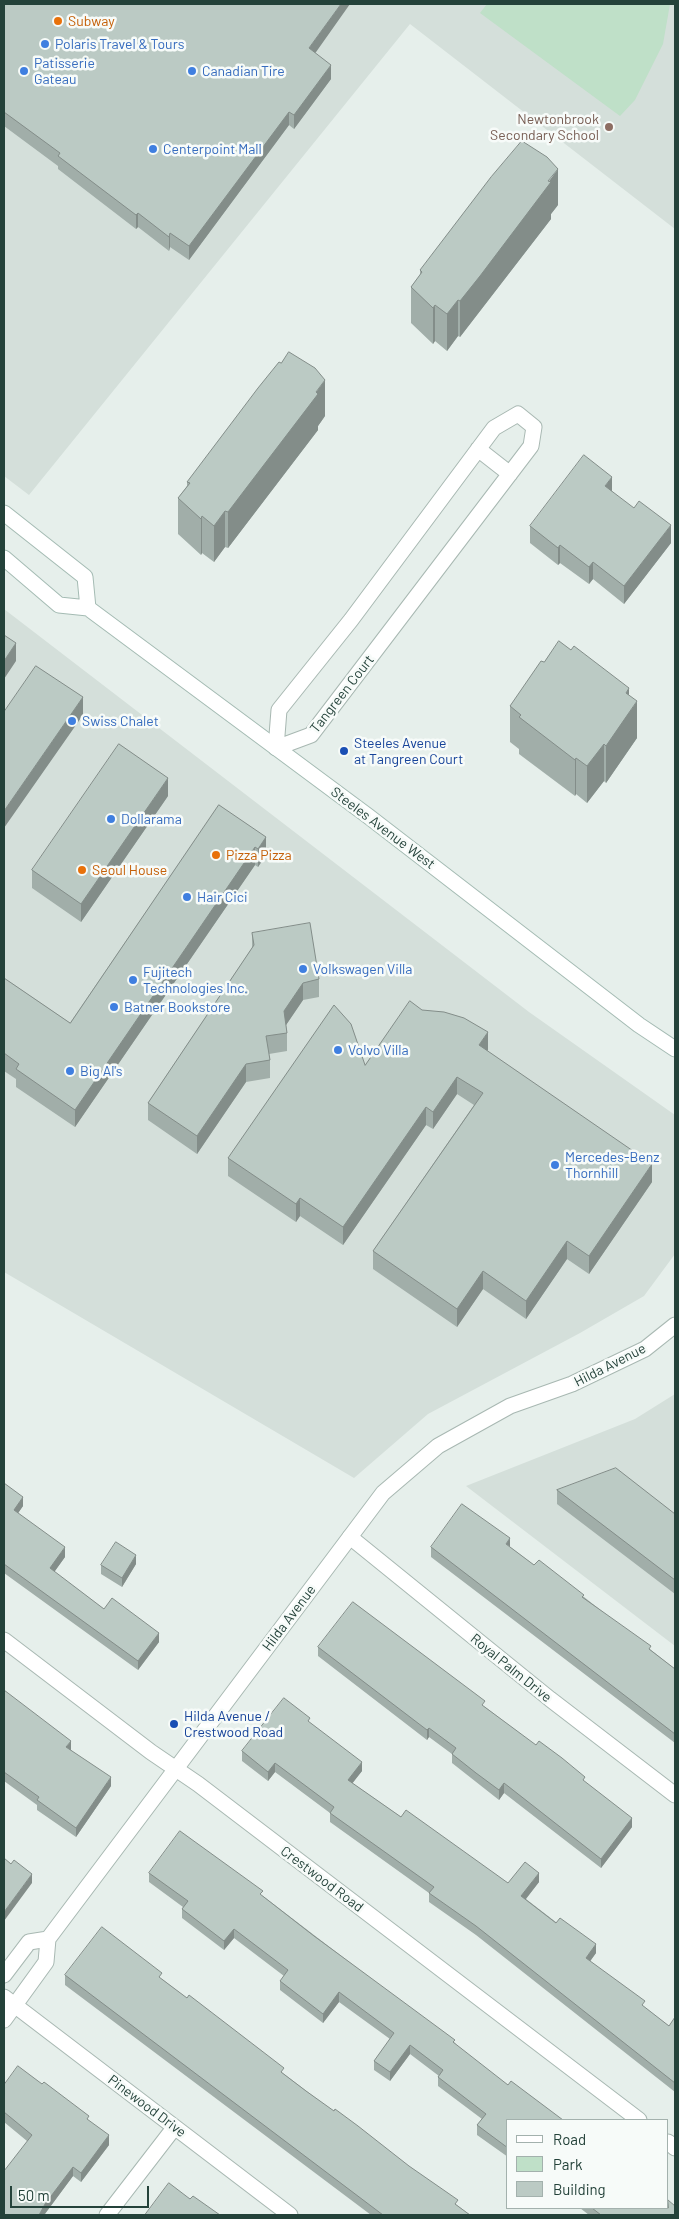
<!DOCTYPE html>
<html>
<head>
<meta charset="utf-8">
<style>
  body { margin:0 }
  #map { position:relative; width:679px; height:2219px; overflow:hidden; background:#e6efeb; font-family:Barlow,sans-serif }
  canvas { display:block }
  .frame { position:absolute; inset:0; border:5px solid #24423a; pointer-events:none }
  .legend { position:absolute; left:506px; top:2119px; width:162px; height:90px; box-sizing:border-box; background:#f7fbf9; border:1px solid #a3b1ad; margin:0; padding:6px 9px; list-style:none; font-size:15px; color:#24423a }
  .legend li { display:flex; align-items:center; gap:10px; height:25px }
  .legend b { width:25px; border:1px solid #a3b1ad }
  .scale { position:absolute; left:10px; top:2186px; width:139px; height:22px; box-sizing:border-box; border:2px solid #24423a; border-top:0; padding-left:6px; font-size:15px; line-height:18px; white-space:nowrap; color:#24423a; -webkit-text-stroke:4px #f7fbf9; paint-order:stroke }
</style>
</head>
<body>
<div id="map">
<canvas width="679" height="2219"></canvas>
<div class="frame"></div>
<ul class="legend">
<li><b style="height:6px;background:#fff"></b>Road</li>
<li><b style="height:14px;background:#bfe0c8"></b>Park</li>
<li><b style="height:14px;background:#bbcac4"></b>Building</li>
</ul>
<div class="scale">50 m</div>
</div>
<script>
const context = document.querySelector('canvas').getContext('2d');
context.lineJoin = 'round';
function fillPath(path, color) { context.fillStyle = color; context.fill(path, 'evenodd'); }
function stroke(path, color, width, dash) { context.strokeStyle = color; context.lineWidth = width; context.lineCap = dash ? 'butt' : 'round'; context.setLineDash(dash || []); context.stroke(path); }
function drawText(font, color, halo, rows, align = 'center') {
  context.font = font + ' Barlow,sans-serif'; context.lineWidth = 5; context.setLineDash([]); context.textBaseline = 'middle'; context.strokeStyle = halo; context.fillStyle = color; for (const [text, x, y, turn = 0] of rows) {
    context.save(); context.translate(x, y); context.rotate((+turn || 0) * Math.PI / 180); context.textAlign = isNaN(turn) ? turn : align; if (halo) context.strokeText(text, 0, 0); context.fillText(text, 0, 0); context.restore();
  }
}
const built = new Path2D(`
  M4,4H675V229L410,24L29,495L4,476Z
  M4,609L529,1012L675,1115V1254L644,1296L580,1333L428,1414L354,1478L4,1272Z
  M675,1394V1646L466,1486L635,1419Z`);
const green = new Path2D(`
  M487,4H670L663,44L635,100L620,116L480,13Z`);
const minor = new Path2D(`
  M518,414L534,427L531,446L311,735L276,748L279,710L351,620L494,428Z
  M478,449L510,474
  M350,1537L550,1699L675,1795
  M4,1640L151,1752L198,1784L639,2120
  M4,1997L290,2215
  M668,2142L675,2148
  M107,2215L174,2128`);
const tertiary = new Path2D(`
  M4,1975L29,1942L48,1939
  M4,2020L46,1962L48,1939L383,1493L438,1446L510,1406L572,1384L645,1349L675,1325`);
const secondary = new Path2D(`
  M4,513L85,577L88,608
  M4,558L59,605L88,608L368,816L639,1025L675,1049`);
const wall = new Path2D(`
  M4,4L315,53L331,79L294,129L289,125L189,260L170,247L169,251L138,227L136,229L58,169V166L4,126Z
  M558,205L551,214V219L460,337L458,336L447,351L435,341L433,344L411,323V287L420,275V270Z
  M325,416L318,426V430L247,523L228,548L225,547L214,562L202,553L201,555L178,534V498L187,486V482Z
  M612,492L671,543L624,604L593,579L589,584L560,563L558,565L530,543V526Z
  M544,662L629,695L637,738L606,783L604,781L587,803L576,794L575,796L519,754V749L510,742V706Z
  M168,796L81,922L32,888V870Z
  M219,805L266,855L258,867L255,865L75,1127L16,1087V1079L4,1071V978L70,1023Z
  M252,933L319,979V997L303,1000L286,1025L287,1033V1051L269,1054L270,1060V1078L246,1082L197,1154L148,1120V1103L252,948Z
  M422,1010L488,1050L487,1051L652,1182L589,1274L567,1259L526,1319L483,1289L457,1327L373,1269V1251L474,1105L457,1094L433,1129L426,1125L343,1245L300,1216L296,1222L228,1176V1158L365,1065Z
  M4,1483L23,1506L18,1513L65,1557L54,1572L104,1609L159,1642L138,1670L4,1573Z
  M557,1490L675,1514V1594L557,1504Z
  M431,1547H510L534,1565L584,1597L675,1669V1743L431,1557Z
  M136,1564L122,1587L101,1574V1565Z
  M318,1647L485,1707L585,1783L632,1827L601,1868L504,1793L499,1800L452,1763V1754L429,1737L427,1740L318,1656Z
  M4,1690L111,1786L76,1837L37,1810V1805L4,1781Z
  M310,1723L362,1771L352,1783L401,1817L508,1883L539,1882L526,1899L596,1953L590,1961L645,2008L669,2026L675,2017V2092L476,1935L429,1902V1893L330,1822V1813L275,1772L268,1781L242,1761V1751Z
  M149,1873L263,1896L455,2043L508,2120V2157L477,2135V2125L482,2119L438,2086V2077L439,2076L410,2054L390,2081L374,2070V2061L390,2039L339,2002L323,2023L280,1990V1981L284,1976L234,1938L224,1950L182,1918V1909L183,1907L149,1882Z
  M65,1975L162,1979L284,2074L470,2215H371L65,1985Z
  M4,2085L89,2121L109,2145L81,2182L73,2176L45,2214L27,2141L4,2122Z
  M580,2208H668L675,2215H589Z`);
const shadedWall = new Path2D(`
  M341,4H350L309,62V48Z
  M331,65V79L294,129V115Z
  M289,112V125L189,260V246Z
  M558,169V205L551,214V219L460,337V301Z
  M138,213V227L136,229V215Z
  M170,233V247L169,251V237Z
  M458,300V336L447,351V314Z
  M435,305V341L433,344V308Z
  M325,380V416L318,426V430L228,548V512Z
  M612,477V495L605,486Z
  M225,511V547L214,562V526Z
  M202,516V553L201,555V519Z
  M671,525V543L624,604V586Z
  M560,545V563L558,565V548Z
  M593,562V579L589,584V567Z
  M16,643V661L4,679V661Z
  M629,688V713L637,701V738L606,783V746L626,693Z
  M83,697V715L4,828V811Z
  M604,744V781L587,803V766Z
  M576,758V794L575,796V760Z
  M168,778V796L81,922V904Z
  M266,837V855L258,867V849Z
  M255,847V865L75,1127V1110Z
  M303,983V1000L284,1028V1011Z
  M488,1032V1050L479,1062V1045Z
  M246,1064V1082L197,1154V1136Z
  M457,1077V1094L433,1129V1112Z
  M426,1107V1125L343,1245V1227Z
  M652,1164V1182L589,1274V1256Z
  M300,1198V1216L296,1222V1204Z
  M567,1241V1259L526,1319V1301Z
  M483,1271V1289L457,1327V1309Z
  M23,1497V1506L14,1519V1510Z
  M510,1538V1547L506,1544Z
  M65,1547V1557L50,1578V1568Z
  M136,1555V1564L122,1587V1578Z
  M159,1633V1642L138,1670V1661Z
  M429,1728V1737L427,1740V1730Z
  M71,1741V1751L66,1747Z
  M362,1762V1771L348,1789V1780Z
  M275,1763V1772L268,1781V1772Z
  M111,1777V1786L76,1837V1828Z
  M504,1783V1793L499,1800V1790Z
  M632,1818V1827L601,1868V1859Z
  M539,1873V1882L521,1905V1896Z
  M32,1874V1883L4,1921V1912Z
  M234,1929V1938L224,1950V1941Z
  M596,1944V1953L586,1967V1958Z
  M339,1992V2002L323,2023V2014Z
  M410,2045V2054L390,2081V2072Z
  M109,2135V2145L81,2182V2173Z
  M73,2167V2176L44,2215H39L45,2204Z`);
const building = new Path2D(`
  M4,4H341L309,48L331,65L294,115L289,112L189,246L170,233L169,237L138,213L136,215L58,156L60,153L4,112Z
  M522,141L547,157L558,169L548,181L551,182L480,276L460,301L458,300L447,314L435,305L433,308L411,287L422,272L420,270L491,177Z
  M289,352L315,368L325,380L316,392L318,394L247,487L228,512L225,511L214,526L202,516L201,519L178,498L190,483L187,482L258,388L279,362L281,363Z
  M584,455L612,477L605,486L634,508L639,501L671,525L624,586L593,562L589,567L560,545L558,548L530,526Z
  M4,635L16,643L4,661Z
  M559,641L571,650L574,646L629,688L626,693L637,701L606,746L604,744L587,766L576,758L575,760L519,717L521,715L510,706L541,661L544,662Z
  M36,666L83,697L4,811V712Z
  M119,744L168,778L81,904L32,870Z
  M219,805L266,837L258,849L255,847L75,1110L16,1069L19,1064L4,1053V978L70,1023Z
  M310,923L319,979L303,983L284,1011L287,1033L266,1036L270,1060L246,1064L197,1136L148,1103L254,945L252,933Z
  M410,1001L422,1010L444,1012L464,1018L488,1032L479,1045L652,1164L589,1256L567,1241L526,1301L483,1271L457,1309L373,1251L483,1093L457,1077L433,1112L426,1107L343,1227L300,1198L296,1204L228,1158L334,1005L351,1024L365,1065Z
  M616,1468L675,1514V1580L557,1490Z
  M4,1483L23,1497L14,1510L65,1547L50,1568L104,1609L112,1598L159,1633L138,1661L4,1564Z
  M462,1504L510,1538L506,1544L534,1565L539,1560L584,1595L582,1597L651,1646L649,1649L675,1669V1734L431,1547Z
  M116,1542L136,1555L122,1578L101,1565Z
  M353,1602L485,1701L482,1705L536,1745L539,1741L562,1758L585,1777L583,1780L632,1818L601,1859L504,1783L499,1790L476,1773L452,1754L456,1748L429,1728L427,1730L318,1647Z
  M4,1690L71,1741L66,1747L111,1777L76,1828L37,1800L39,1797L4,1772Z
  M284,1698L310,1718L308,1721L362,1762L348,1780L401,1817L406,1810L508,1883L525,1862L539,1873L521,1896L556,1923L560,1918L596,1944L586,1958L645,2001L642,2005L669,2026L675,2017V2083L476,1926L429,1893L434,1887L330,1813L334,1807L275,1763L268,1772L242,1751Z
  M180,1831L263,1891L260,1894L314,1936L455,2040L453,2042L508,2085L511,2081L563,2120H508V2148L477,2125L486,2114L438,2077L443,2070L410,2045L390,2072L374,2061L394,2033L339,1992L323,2014L280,1981L288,1970L234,1929L224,1941L182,1909L188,1901L149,1873Z
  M4,1858L11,1864L14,1860L32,1874L4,1912Z
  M102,1927L162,1973L159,1977L187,1998L189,1995L284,2068L281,2072L306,2091L334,2111L335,2109L358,2126L409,2166L458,2200L455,2204L470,2215H383L65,1975Z
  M18,2066L42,2084L44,2082L89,2116L87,2119L109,2135L81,2173L73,2167L45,2204L39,2215H4V2171L32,2135L4,2112V2085Z
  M169,2183L190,2199L193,2196L220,2215H145Z
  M668,2200L675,2206V2215H601L592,2208H668Z`);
const markers = [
  [58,21,5,"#e8710a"],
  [45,44,5,"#3f7fe0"],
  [24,71,5,"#3f7fe0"],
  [192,71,5,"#3f7fe0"],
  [609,127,5,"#8d6e63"],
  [153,149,5,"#3f7fe0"],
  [72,721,5,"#3f7fe0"],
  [344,751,5,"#1a4fb4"],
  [111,819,5,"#3f7fe0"],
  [216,855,5,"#e8710a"],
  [82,870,5,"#e8710a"],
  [187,897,5,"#3f7fe0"],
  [303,969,5,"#3f7fe0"],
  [133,980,5,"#3f7fe0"],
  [114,1007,5,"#3f7fe0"],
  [338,1050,5,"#3f7fe0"],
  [70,1071,5,"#3f7fe0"],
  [555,1165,5,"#3f7fe0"],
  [174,1724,5,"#1a4fb4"]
];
const foodNames = [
  ["Subway",68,21],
  ["Pizza Pizza",226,855],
  ["Seoul House",92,870]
];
const shopNames = [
  ["Polaris Travel & Tours",55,44],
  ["Patisserie",34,63],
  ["Gateau",34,79],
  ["Canadian Tire",202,71],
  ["Centerpoint Mall",163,149],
  ["Swiss Chalet",82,721],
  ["Dollarama",121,819],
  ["Hair Cici",197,897],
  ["Volkswagen Villa",313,969],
  ["Fujitech",143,972],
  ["Technologies Inc.",143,988],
  ["Batner Bookstore",124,1007],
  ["Volvo Villa",348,1050],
  ["Big Al's",80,1071],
  ["Mercedes-Benz",565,1157],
  ["Thornhill",565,1173]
];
const educationNames = [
  ["Newtonbrook",599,119],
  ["Secondary School",599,135]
];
const streetNames = [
  ["Tangreen Court",342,694,-52],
  ["Steeles Avenue West",383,828,37],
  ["Hilda Avenue",610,1365,-27],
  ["Hilda Avenue",289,1618,-53],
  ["Royal Palm Drive",511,1668,39],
  ["Crestwood Road",322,1879,37],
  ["Pinewood Drive",147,2106,37]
];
const transitNames = [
  ["Steeles Avenue",354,743],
  ["at Tangreen Court",354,759],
  ["Hilda Avenue /",184,1716],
  ["Crestwood Road",184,1732]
];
fillPath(built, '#d4dfda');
fillPath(green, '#bfe0c8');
stroke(minor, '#a8b8b2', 17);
stroke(tertiary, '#a8b8b2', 17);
stroke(secondary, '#a4bbb3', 17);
stroke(minor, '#fff', 15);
stroke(tertiary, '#fff', 15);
stroke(secondary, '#fff', 15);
fillPath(wall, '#a1aea9');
fillPath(shadedWall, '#838d89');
fillPath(building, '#bbcac4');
stroke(building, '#838d89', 1);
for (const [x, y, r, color] of markers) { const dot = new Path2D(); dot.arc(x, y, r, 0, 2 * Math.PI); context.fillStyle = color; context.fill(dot); stroke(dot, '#f7fbf9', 2); }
drawText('14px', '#c56008', '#f7fbf9', foodNames, 'left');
drawText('14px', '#366cbe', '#f7fbf9', shopNames, 'left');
drawText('14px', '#785e54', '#f7fbf9', educationNames, 'right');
drawText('14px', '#24423a', '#f7fbf9', streetNames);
drawText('14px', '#164399', '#f7fbf9', transitNames, 'left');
</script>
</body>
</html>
